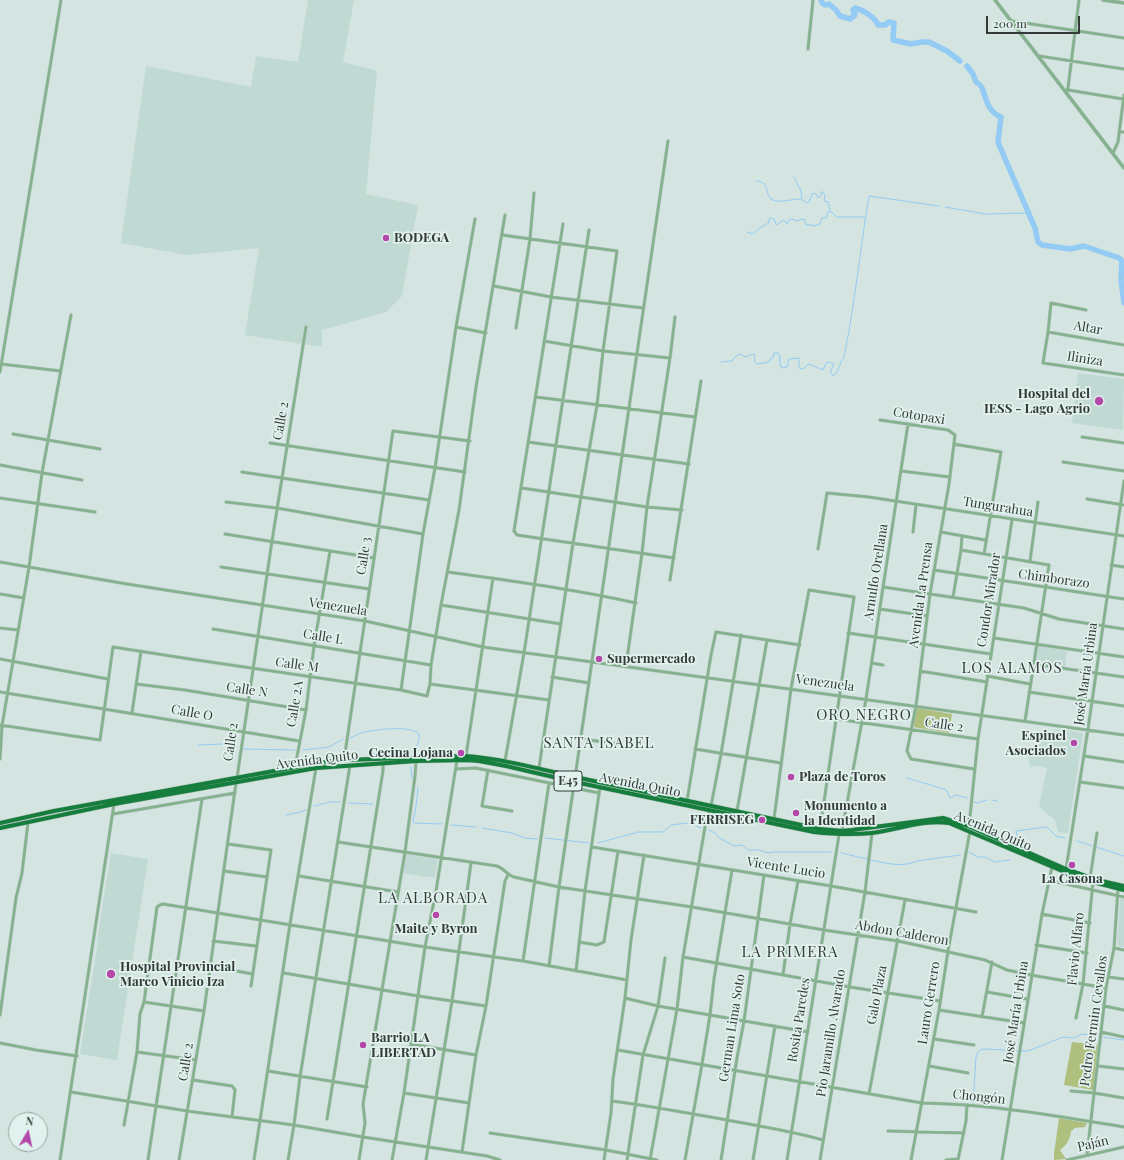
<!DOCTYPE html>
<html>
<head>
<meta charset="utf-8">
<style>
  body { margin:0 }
  #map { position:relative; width:1124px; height:1160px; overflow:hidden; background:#d4e4e0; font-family:"Playfair Display",serif }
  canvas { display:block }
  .north { position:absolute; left:8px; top:1112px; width:40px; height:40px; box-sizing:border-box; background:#e1f1ee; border:1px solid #9ba8a5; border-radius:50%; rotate:9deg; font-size:11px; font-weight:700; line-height:16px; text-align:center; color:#333a38 }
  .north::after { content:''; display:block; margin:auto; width:14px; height:18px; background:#b348a9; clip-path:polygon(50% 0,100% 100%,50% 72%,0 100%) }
  .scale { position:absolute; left:986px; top:16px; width:94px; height:18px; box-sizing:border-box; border:2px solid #333a38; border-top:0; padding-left:5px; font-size:12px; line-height:14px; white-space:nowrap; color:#333a38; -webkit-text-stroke:3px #e1f1ee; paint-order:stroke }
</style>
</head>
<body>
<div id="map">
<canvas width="1124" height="1160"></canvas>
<div class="north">N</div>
<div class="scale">200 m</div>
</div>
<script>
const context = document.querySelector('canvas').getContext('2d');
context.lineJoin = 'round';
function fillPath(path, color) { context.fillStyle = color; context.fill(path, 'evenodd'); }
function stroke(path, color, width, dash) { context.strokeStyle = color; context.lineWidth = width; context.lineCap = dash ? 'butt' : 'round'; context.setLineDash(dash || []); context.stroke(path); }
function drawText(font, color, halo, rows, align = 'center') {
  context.font = font + ' "Playfair Display",serif'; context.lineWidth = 3.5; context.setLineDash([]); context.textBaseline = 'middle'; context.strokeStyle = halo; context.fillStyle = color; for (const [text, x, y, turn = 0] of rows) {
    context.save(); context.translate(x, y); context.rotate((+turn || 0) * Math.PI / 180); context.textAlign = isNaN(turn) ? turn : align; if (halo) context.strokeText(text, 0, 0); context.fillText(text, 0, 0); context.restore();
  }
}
const built = new Path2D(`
  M308,0H354L343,62L377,71L366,194L418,205L402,296L386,312L322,330V347L245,335L259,248L187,255L121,243L146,66L251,87L256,56L298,62Z
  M1078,373L1124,379L1123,430L1072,423Z
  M1038,646L1067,651L1065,668L1035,663Z
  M1059,729L1083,733L1068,833L1058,832L1055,820L1039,807L1047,768L1037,766L1030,767L1028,755L1044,735Z
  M111,853L148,859L117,1060L80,1054L98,942L97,940Z
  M406,854L438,859L435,878L403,873Z
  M1120,899H1124V947L1117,946Z`);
const green = new Path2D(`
  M916,708L952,714L949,733L913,727Z
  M1072,1042L1098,1045L1093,1090L1064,1085Z
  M1059,1118L1087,1123L1085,1127L1075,1128L1071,1131C1070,1139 1067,1145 1060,1150L1066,1159L1054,1160V1154Z`);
const stream = new Path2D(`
  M794,177L801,191L802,199
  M756,181C771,182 764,193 771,199C779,204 791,199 800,199C802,200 805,202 808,203L813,193L816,194L818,198L821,196V192H823L825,196L824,201L828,202L830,210
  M945,207L986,214L1029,213
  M747,232L753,234L761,227L769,223V219L771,218L774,219L776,225L784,220L787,224L789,220L792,219L797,221L802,219L805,220L806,225H813L814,226L820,224L822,218H826L828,212L830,211L837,217H865
  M721,362L732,361L735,357L739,354L746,357L752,354L755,355L754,361L757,364L769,362L770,359L773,358L774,353H778L780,356V365L782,368L787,367L789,359L799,358V368L803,369L809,364L823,370L826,363L829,362L834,364L830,372L833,376C840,371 839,363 844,357C855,304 860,249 869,196L939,206
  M350,738C354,737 357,734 361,733C370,730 415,724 419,735C420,741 416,746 413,752
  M198,745L221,744L236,747
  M244,749L295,750
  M303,750L329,747L343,739
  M411,767L412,779
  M907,778L944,789L947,791L950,798L956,795L967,798
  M418,787C417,799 416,810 413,820L414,823L442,824
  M992,800L997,801
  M974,802L978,803L987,800
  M349,803L373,804
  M314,806L330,802H340
  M286,815L300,812L306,810
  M451,825L476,827
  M482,828L512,833L525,838L537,839
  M709,830L715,833L718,837L734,846L742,845L748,850H759L768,853L775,852H831
  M545,838L589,843
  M1077,841L1124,856
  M598,843L638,832H663L671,825L688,823L701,828
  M1018,843L1016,831L1047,827L1056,836L1065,838
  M969,852L978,857H985L995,862L1010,860
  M841,853L867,859
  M870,860C886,863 902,868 917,861L960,855
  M1103,1037L1124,1040
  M1021,1051H1028L1063,1037L1074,1038L1082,1034L1097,1036
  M973,1104L976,1057C978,1051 980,1049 986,1049L1018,1051`);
const river = new Path2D(`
  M821,0L822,3L825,5L829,4L836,10L840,16L850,19L855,15L853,10L855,8C863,10 875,17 878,25H885L889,22L894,23L893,40L911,44L922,42H929L947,51L960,61
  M967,66L973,74L976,82C988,87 981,108 1001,117L998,142L1000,147L1035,228L1038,242L1042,245L1070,249L1084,246L1119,258L1122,261L1121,280L1124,303`);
const minor = new Path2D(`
  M1012,21L1124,38
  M808,49L813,0
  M1039,56L1124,69
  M1068,90L1123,99
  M1066,92L1068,88L1079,0
  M1119,132H1124
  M1113,153L1118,142L1124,95
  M563,224L514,531L517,535L674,558
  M502,235L617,251L603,351L597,405L573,543L539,768
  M494,286L551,297L643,308
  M1086,310L1051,303L1048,332L1043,363L1124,375
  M456,327L486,333
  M516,328L530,239L534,193
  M1048,332L1124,345
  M544,341L603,351L670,358
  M1,364L61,371
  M0,372L61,0
  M536,397L695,417
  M880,420L948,430L955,435L949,484L930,594L916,706L907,751L911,759L974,769
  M13,434L100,449
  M1082,437L1124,443
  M528,442L689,464
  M270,443L465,472
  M954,444L1001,452L984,554
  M1063,462L1124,471
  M0,465L82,480
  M901,471L950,477
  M242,472L429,500
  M522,488L647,507L682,510
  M0,498L95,512
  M1087,499L1124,505
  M226,502L277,508L423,534
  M913,532L916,505
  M941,532L985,540
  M225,534L374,558
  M818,549L827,493L869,497L1124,536
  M961,550L1049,565L1025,721
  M1030,561L1038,502
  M0,562L127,584L365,621L483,647L1124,735
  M1111,565L1124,567
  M221,567L369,589
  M934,570L1124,599
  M448,572C511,581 574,589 636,603
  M670,580L701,381
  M883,587L1024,608L1059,619L1124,629
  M0,594L24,598
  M953,597L961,550L962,536
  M441,605L561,624
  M880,609L927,616
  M0,628L18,630
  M213,629L431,665
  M848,633L991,654
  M994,638L1124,657
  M0,659L108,679
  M872,663L883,665
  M1033,664L1124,677
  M626,666L642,553L647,507L670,358L675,317
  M920,671L987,682
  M987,676L1030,684
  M552,677L589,683
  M136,684L185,690L306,710
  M430,684L549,700
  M401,690L423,534L435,468L456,327L475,219
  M0,692L299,741
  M1029,692L1124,706
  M132,713L141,651
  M836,719L978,739
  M0,725L100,740L113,647L190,659L401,690L427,696L430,684L431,665L441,605L459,510L476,387L505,215
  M581,739L620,744
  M695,749L781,763
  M466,756L493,578
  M1084,756L1124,762
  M0,759L2,726L29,567L42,473L71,315
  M344,760L393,431L470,441
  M505,761L524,653L589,230
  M295,767L306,710L314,646L330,551
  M456,769L476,768L599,793
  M488,770L482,806L512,811
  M237,778L272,541L306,327
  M1080,782L1124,788
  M687,801L711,655L716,632L800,645
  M711,806L721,754L741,635
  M737,811L767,640
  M113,814L235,793
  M774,819L791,689L809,590L854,597L820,829
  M969,826L978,739L1012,520
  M842,831L866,699L908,424
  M338,842L497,866C505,869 507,875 514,877L559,887L692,907L824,930L898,941L985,960L1007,970L1031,975L1106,988
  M228,844L271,850L251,986
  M592,847L831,886L976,912
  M1066,869L1088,729L1124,481
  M224,871L267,877
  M299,876L398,892
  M1090,878L1097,833
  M1048,880L1124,897
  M1042,914L1090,923
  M213,941L256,946
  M579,942L597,945L604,942L618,851
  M1036,945L1087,953
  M1114,948L1124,950
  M683,957L850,987L940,1001
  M523,961L549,783
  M209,966L253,974
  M549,966L559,887L668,141
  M576,971L585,891L600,787
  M284,973L418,996L486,1006
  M783,975L790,924L798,881
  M1108,977L1124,979
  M987,992L1027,999
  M625,998L658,1006L808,1032
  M144,1002L157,907L160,905L163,904L425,947L523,961L627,980
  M1104,1006L1124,1010
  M939,1010L1024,1023
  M0,1015L16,898L22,873L28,823
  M982,1017L992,962
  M1076,1018L1083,984L1093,882
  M1101,1032L1124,1037
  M934,1039L974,1045
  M0,1043L36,1050L77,1056
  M411,1044L476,1055
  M618,1050L922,1103C990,1104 1057,1116 1124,1127
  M137,1052L196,1060
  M929,1066L968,1073
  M1098,1066L1124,1069
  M268,1071L367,1087
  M193,1080L232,1086L235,1090L232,1117
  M1071,1091L1094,1093L1124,1098
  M71,1092L187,1111L294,1125L363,1137L487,1156L500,1160
  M404,1093L469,1103
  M869,1094L905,900
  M612,1101C650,1106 688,1113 727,1120C759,1126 791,1131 823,1140
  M327,1119L383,771V763
  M124,1125L137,1052L140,1014L144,1002L204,1011
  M888,1131L964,1133
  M490,1133L606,1150L657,1160
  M462,1152L476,1055L486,1006L505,881L508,875
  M1087,1155L1106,988L1114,948L1118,889
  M60,1160L114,804
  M148,1160L202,799
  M179,1160L204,1011L236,783
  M254,1160L290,924L316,768
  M288,1160L294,1125L300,1077L350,765
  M359,1160L365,1123L363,1104L405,852L415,776L416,761
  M392,1160L404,1093L425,947L436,891L457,760
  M426,1160L452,1001L471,863
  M604,1160L611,1113L613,1079L625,998L631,940L644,855
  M627,1160L643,1055L658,1006L665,958
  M650,1160L677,1009L683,957L706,821L710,810
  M685,1160L702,1064L710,1015L714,979L732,870
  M721,1160L737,1058L744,1021L764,875
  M753,1160L775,1026
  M787,1160L839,835
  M820,1160L865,892L872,833
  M911,1160L939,1010L948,951L970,831
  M946,1160L958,1159
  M958,1160L966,1121L967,1105
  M1002,1160L1042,914L1052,867
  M1067,1160L1124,1147`);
const tertiary = new Path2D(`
  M995,0L1124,168
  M1103,0L1124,3`);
const trunk = new Path2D(`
  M0,823L54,811L318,763L344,760L466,756C503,759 540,769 575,777L820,829L842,831L852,830L943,818L968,826L1066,869L1097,880L1124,886
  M0,828L114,804L316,768L416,761L467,760L479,761L506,766L575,782L814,832C833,834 852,835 872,833C897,830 924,819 949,823L1074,876L1093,882L1124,890`);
const markers = [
  [386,238,4,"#b348a9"],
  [1099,401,5,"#b348a9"],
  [599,659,4,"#b348a9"],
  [1074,743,4,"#b348a9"],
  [461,753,4,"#b348a9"],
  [791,777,4,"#b348a9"],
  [796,813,4,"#b348a9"],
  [762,820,4,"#b348a9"],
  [1072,865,4,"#b348a9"],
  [436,915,4,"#b348a9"],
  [111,974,5,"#b348a9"],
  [363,1045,4,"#b348a9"]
];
const shields = [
  [568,781,28]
];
const shieldNames = [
  ["E45",568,781]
];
const poiNames = [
  ["BODEGA",394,238],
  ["Hospital del",1090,394,"right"],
  ["IESS - Lago Agrio",1090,409,"right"],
  ["Supermercado",607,659],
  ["Espinel",1066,736,"right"],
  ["Asociados",1066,751,"right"],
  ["Cecina Lojana",453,753,"right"],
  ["Plaza de Toros",799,777],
  ["Monumento a",804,806],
  ["la Identidad",804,821],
  ["FERRISEG",754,820,"right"],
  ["La Casona",1072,879,"center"],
  ["Maite y Byron",436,929,"center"],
  ["Hospital Provincial",120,967],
  ["Marco Vinicio Iza",120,982],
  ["Barrio LA",371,1038],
  ["LIBERTAD",371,1053]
];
const streetNames = [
  ["Altar",1088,328,10],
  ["Iliniza",1085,359,9],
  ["Cotopaxi",919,416,9],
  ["Calle 2",281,421,-80],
  ["Tungurahua",998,507,9],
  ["Calle 3",364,556,-81],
  ["Arnulfo Orellana",876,572,-81],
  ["Chimborazo",1054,579,8],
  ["Avenida La Prensa",921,595,-82],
  ["Condor Mirador",989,600,-81],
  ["Venezuela",338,607,9],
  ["Calle L",323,637,9],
  ["Calle M",297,665,8],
  ["José María Urbina",1086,674,-82],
  ["Venezuela",825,683,8],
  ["Calle N",247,690,9],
  ["Calle 2A",295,704,-81],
  ["Calle O",192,713,10],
  ["Calle 2",944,725,8],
  ["Calle 2",231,742,-82],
  ["Avenida Quito",317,760,-7],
  ["Avenida Quito",640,785,11],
  ["Avenida Quito",993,831,23],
  ["Vicente Lucio",786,868,9],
  ["Abdon Calderon",902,933,10],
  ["Flavio Alfaro",1076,949,-84],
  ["Galo Plaza",877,995,-79],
  ["Lauro Gerrero",929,1003,-81],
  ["José María Urbina",1016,1012,-81],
  ["Rosita Paredes",799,1020,-81],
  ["Pedro Fermin Cevallos",1094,1021,-82],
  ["German Lima Soto",732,1028,-81],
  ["Pío Jaramillo Alvarado",831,1033,-81],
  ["Calle 2",186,1062,-81],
  ["Chongón",979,1097,6],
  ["Paján",1093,1144,-13]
];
const quarterNames = [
  ["LOS ALAMOS",1012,668],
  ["ORO NEGRO",864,715],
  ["SANTA ISABEL",599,743],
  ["LA ALBORADA",433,898],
  ["LA PRIMERA",790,952]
];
fillPath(built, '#c0d9d3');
fillPath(green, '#afbf7d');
stroke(stream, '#93cbf4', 1);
stroke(river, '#93cbf4', 5.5);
stroke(minor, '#b4c2be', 3.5);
stroke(tertiary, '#b4c2be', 4);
stroke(trunk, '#b4c2be', 5);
stroke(minor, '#83b28c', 2.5);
stroke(tertiary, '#83b28c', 3);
stroke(trunk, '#167e3c', 4);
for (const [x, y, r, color] of markers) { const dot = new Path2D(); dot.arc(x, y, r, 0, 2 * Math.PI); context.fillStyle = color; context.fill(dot); stroke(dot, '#e1f1ee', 1.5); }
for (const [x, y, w] of shields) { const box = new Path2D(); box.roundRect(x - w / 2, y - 10, w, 20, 3); context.fillStyle = '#e1f1ee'; context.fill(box); stroke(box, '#333a38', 1); }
drawText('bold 12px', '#333a38', null, shieldNames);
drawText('bold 13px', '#333a38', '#e1f1ee', poiNames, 'left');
drawText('13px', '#333a38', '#e1f1ee', streetNames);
context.letterSpacing = '1px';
drawText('15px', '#333a38', '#e1f1ee', quarterNames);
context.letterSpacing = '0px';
</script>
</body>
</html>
